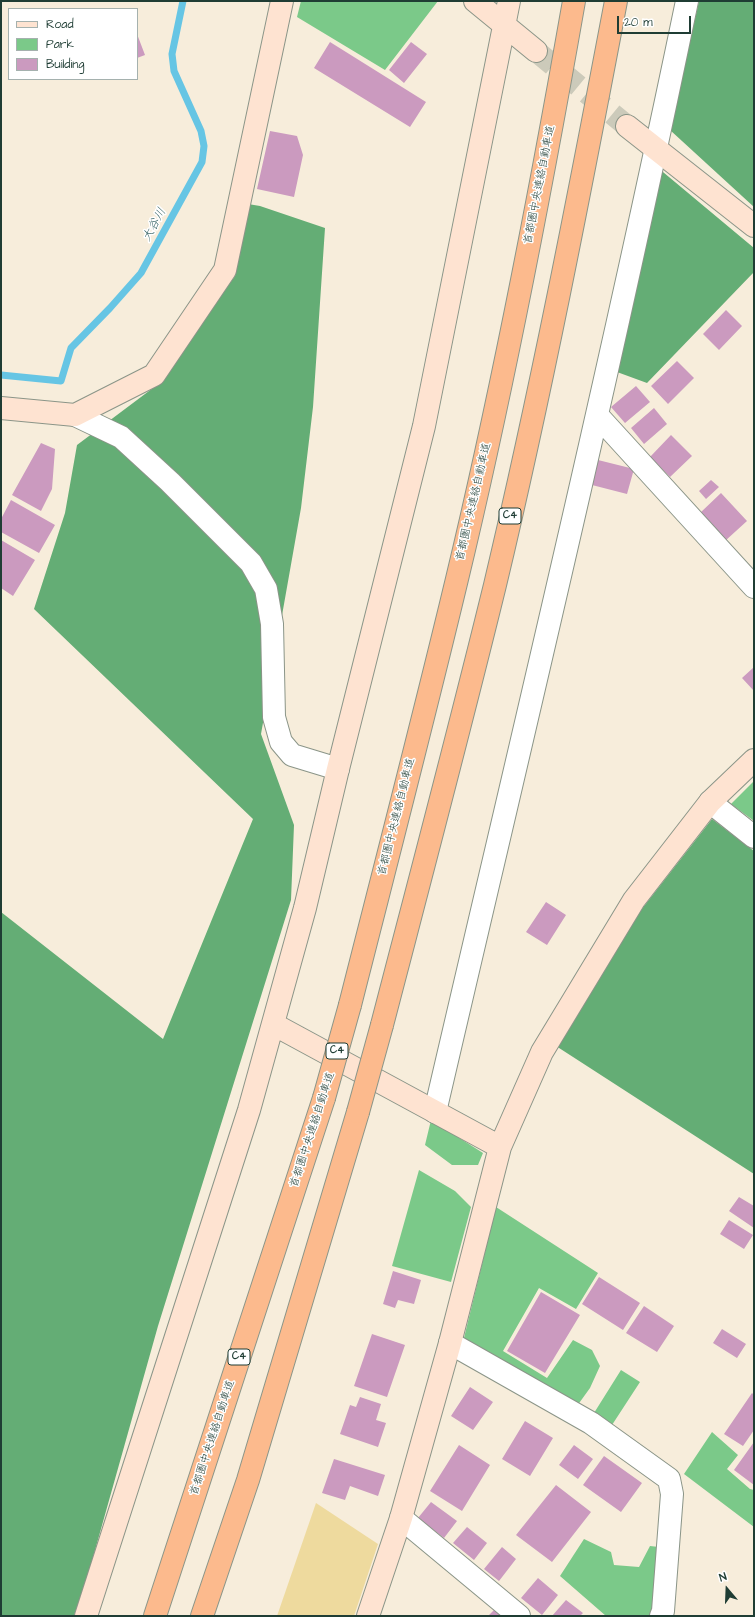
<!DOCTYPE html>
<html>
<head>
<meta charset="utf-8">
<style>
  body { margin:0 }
  #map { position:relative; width:755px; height:1617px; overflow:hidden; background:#f7eddb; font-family:"Architects Daughter",sans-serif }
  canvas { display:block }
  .frame { position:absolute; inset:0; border:2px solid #1f3d34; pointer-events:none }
  .legend { position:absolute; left:8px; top:8px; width:130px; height:72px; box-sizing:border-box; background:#fff; border:1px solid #a5b1ae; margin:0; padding:5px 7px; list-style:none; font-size:12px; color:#1f3d34 }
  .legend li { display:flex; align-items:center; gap:8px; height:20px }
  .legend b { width:20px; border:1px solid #a5b1ae }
  .north { position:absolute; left:707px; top:1569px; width:40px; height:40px; -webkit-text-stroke:3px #fff; paint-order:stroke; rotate:341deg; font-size:11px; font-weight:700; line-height:16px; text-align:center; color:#1f3d34 }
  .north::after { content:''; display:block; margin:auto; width:14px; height:18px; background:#1f3d34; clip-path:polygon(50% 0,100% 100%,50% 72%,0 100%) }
  .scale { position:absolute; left:617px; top:16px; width:74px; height:18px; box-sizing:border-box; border:2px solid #1f3d34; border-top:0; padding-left:5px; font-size:12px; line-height:14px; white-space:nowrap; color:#1f3d34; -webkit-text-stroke:3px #fff; paint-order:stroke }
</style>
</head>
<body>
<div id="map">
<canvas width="755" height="1617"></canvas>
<div class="frame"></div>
<ul class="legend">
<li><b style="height:5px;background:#fee3d1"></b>Road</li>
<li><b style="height:11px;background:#7bc989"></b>Park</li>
<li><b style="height:11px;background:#cb9abf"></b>Building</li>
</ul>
<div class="north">N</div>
<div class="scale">20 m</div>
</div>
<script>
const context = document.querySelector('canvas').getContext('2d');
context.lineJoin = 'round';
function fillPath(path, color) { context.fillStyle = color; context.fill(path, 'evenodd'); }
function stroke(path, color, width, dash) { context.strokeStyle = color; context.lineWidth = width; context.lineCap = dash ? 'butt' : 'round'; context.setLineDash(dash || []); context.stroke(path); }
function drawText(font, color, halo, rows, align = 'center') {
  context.font = font + ' "Architects Daughter","Klee One",sans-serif'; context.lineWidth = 3; context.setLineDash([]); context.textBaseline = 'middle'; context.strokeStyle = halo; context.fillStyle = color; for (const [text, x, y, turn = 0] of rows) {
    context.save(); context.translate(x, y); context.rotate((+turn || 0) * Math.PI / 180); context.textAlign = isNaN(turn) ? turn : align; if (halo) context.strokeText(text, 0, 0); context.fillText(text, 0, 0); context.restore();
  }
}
const green = new Path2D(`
  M301,1H438L385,70L297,17Z
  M754,781V821L731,804Z
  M431,1120L483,1153L478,1165H452L425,1145Z
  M419,1170L455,1191L471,1207L451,1282L392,1266Z
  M496,1207L598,1273L576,1309L539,1288L503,1351L547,1378L573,1340L592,1350L600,1366L590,1388L577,1406L463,1342Z
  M621,1370L640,1382L612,1425L594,1413Z
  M712,1432L738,1455L727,1469L750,1489L754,1490V1527L684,1474Z
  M584,1539L611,1552L614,1565L639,1567L650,1546L659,1547L654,1606L650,1616H606L560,1576Z`);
const forest = new Path2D(`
  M699,1H754V207L670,130Z
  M657,167L754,248V272L647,383L617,372Z
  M248,204L260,206L325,228L313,407L301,508L261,734L294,825L291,900L158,1326L90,1568L74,1616H1V912L163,1039L253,819L34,609L65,513L77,445L157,385L235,276Z
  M712,819L754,851V1174L556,1046L634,919Z`);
const sand = new Path2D(`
  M316,1503L378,1544L354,1616H277Z`);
const stream = new Path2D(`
  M1,375L61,381L71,348L110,308L141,273L202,162L204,146L201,131L174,71L172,54L183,1`);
const building = new Path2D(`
  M137,34L145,55L137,58Z
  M330,42L426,102L410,127L314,68Z
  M411,42L427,54L404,83L389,70Z
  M270,131L297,136L303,155L294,197L257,189Z
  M726,310L742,326L719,350L703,334Z
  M677,361L694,378L668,404L651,386Z
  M636,386L650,402L625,423L611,407Z
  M654,408L667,424L644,444L631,428Z
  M671,435L692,456L670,477L650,457Z
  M41,443L55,449L52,489L41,511L12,495Z
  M598,460L634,469L627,494L592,485Z
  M711,480L719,487L706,499L699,491Z
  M721,493L747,521L725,541L700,513Z
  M11,500L55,525L39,553L1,532V519Z
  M1,540L35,560L13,596L1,588Z
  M754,667V691L742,678Z
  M546,902L566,915L547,945L526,932Z
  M739,1197L754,1206V1228L729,1211Z
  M729,1220L753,1235L744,1249L720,1234Z
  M393,1271L421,1280L414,1304L398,1300L395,1308L383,1304Z
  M599,1277L640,1303L623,1330L582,1304Z
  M541,1292L580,1315L545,1373L507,1351Z
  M644,1306L674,1326L657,1352L626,1333Z
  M722,1329L746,1344L737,1358L713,1343Z
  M372,1334L405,1345L387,1397L354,1386Z
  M470,1387L493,1402L473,1430L451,1416Z
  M752,1393L754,1395V1430L743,1446L724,1434Z
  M360,1397L381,1404L376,1420L386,1423L378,1447L340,1434L350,1405L356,1407Z
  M525,1421L553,1438L530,1476L502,1459Z
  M754,1442V1485L734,1470Z
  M459,1445L490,1465L462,1511L430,1491Z
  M574,1445L593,1459L578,1479L559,1465Z
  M604,1456L642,1483L621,1512L583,1485Z
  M334,1459L385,1475L378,1496L350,1486L345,1500L322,1493Z
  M556,1485L591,1512L552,1562L516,1535Z
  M431,1502L457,1521L444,1538L418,1518Z
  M467,1527L487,1543L474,1560L453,1543Z
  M502,1547L516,1559L499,1581L484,1569Z
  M538,1578L558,1595L542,1615L521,1598Z
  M566,1600L583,1613L580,1616H552Z
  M495,1609L501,1616H488Z`);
const secondaryTunnel = new Path2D(`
  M536,51L627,126`);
const street = new Path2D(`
  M75,415L121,437L170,482L251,563L266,589L272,624L274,717L281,742L292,755L338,769
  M597,415L754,587
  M710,802L754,837
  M435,1112C521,742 610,373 687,1
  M450,1343L591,1423L669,1479L672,1494L663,1611L661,1616
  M401,1518L519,1616`);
const secondary = new Path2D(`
  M475,1L536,51
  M627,126L754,226
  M1,408L75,415L154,375L225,270L282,1
  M273,1024L500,1147
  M86,1616L249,1110L305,908L338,769L424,426L509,1
  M368,1616L401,1518L450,1343L500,1147L542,1052L634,900L710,802L754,760`);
const highway = new Path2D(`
  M350,1005C386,863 423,721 457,579C503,388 540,195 574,1
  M382,1025C420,879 459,732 495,585C541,392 579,196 616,1
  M155,1616L324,1098
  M202,1616L248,1480L358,1112`);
const highwayBridge = new Path2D(`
  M324,1098L350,1005
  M358,1112L382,1025`);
const shields = [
  [510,516,22],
  [337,1051,22],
  [239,1357,22]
];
const shieldNames = [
  ["C4",510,516],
  ["C4",337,1051],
  ["C4",239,1357]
];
const streetNames = [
  ["首都圏中央連絡自動車道",540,185,-79],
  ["首都圏中央連絡自動車道",474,502,-77],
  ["首都圏中央連絡自動車道",397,817,-76],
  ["首都圏中央連絡自動車道",313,1130,-72],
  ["首都圏中央連絡自動車道",213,1438,-72]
];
const waterNames = [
  ["大谷川",155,225,-61]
];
fillPath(green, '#7bc989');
fillPath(forest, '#64ad75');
fillPath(sand, '#eeda9e');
stroke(stream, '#66c5e4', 7);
fillPath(building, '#cb9abf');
stroke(secondaryTunnel, '#cccaba', 22, [22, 11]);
stroke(street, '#8b9588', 24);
stroke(secondary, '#8b9588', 24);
stroke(highway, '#8b9588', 24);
stroke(street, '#fff', 22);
stroke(secondary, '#fee3d1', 22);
stroke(highway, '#fcba8d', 22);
stroke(highwayBridge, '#8b9588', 24, []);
stroke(highwayBridge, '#fcba8d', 22);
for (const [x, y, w] of shields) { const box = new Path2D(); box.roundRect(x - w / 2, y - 8, w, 16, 3); context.fillStyle = '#fff'; context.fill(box); stroke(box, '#1f3d34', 1); }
drawText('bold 10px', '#1f3d34', null, shieldNames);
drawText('11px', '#1f3d34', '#fff', streetNames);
drawText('italic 12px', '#315f60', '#fff', waterNames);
</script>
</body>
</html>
